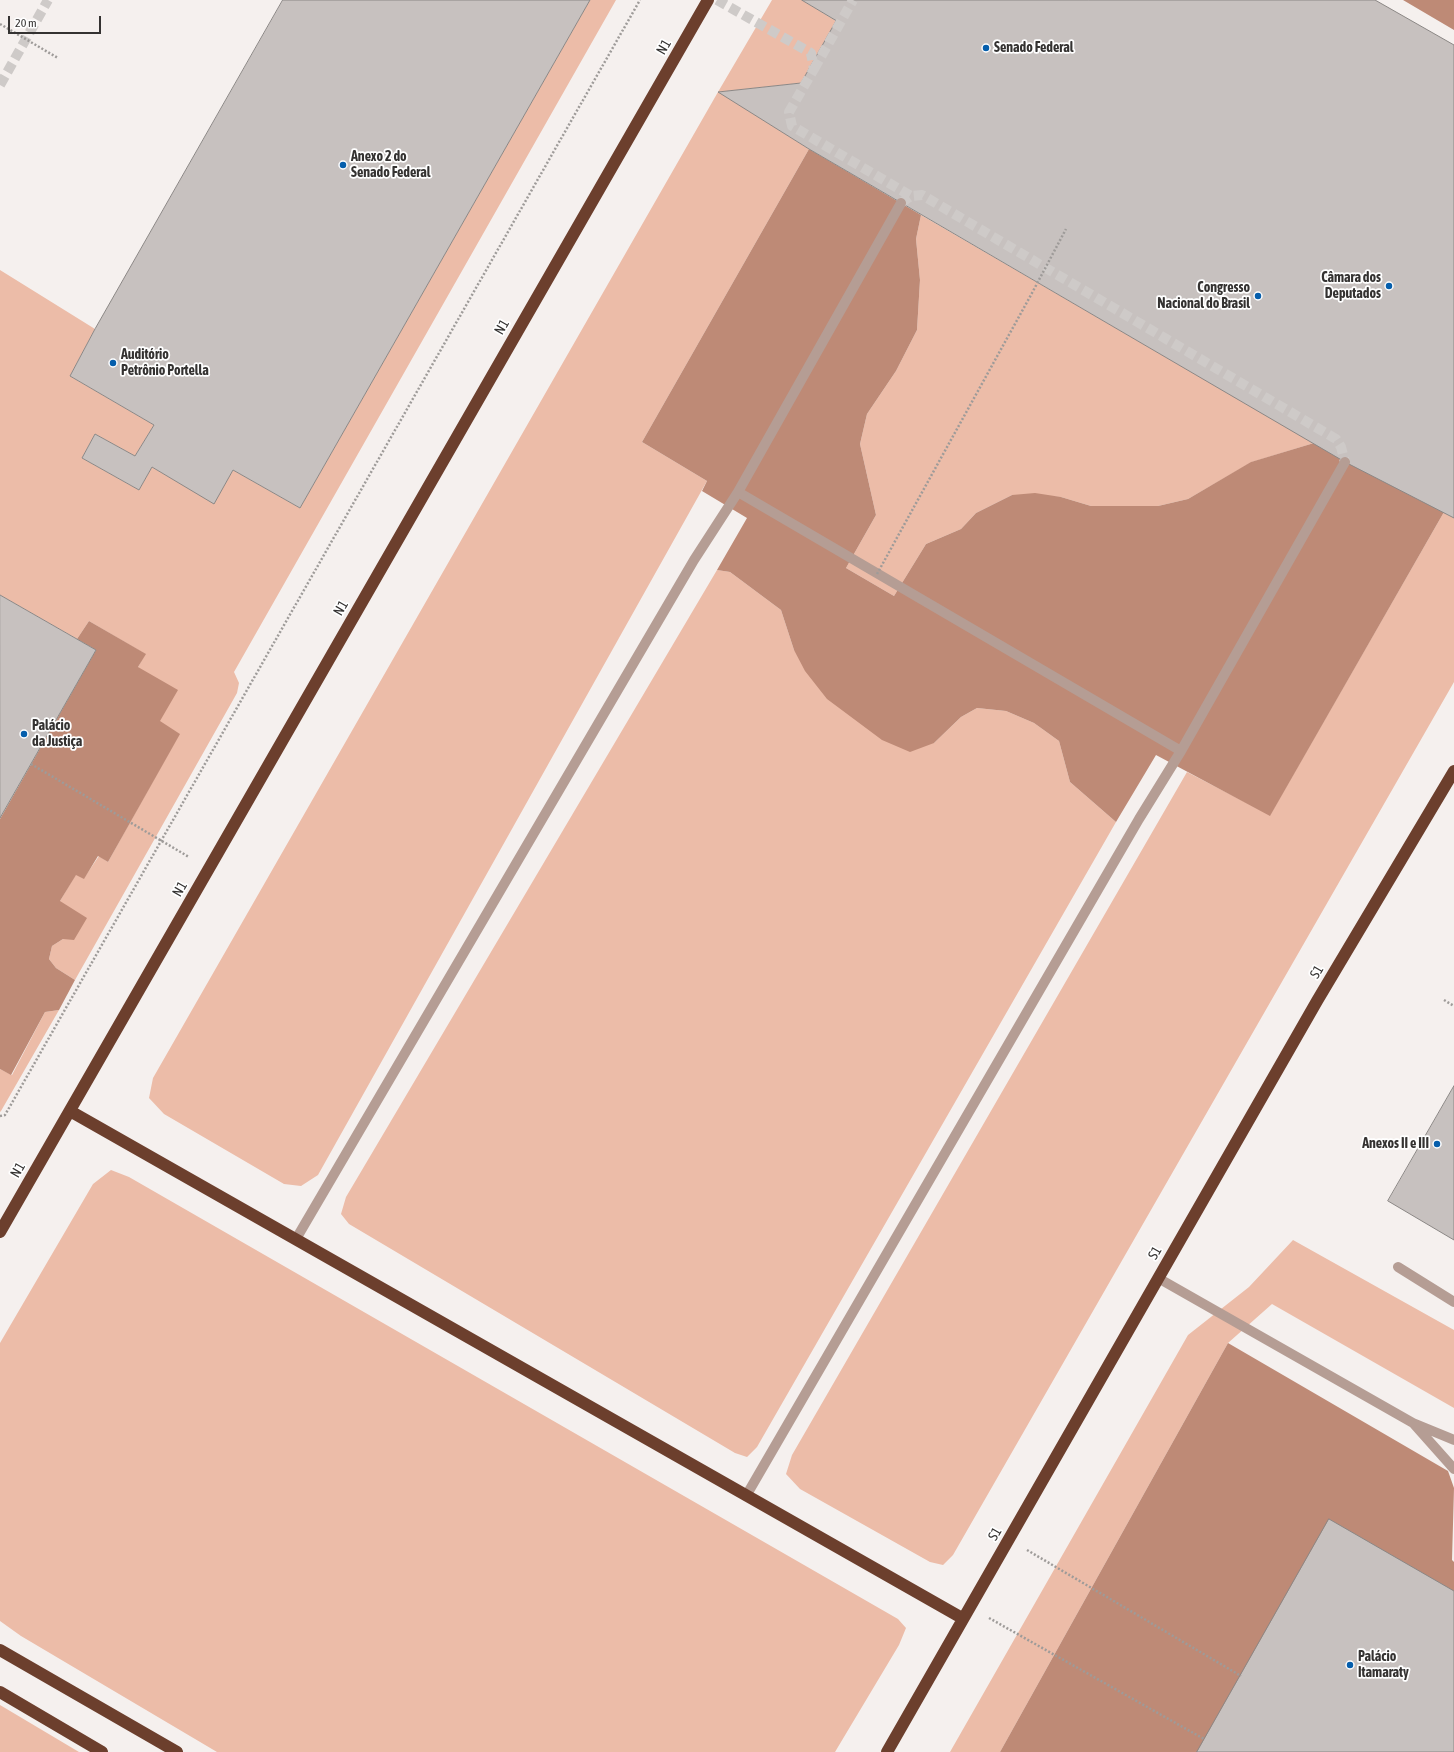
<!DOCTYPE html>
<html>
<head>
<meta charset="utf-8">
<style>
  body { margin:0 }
  #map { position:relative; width:1454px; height:1752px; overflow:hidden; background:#f5f0ee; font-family:"Asap Condensed",sans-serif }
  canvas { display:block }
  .scale { position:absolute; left:8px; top:16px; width:93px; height:18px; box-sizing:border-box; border:2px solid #343231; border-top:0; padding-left:5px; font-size:12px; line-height:14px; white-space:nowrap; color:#343231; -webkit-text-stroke:3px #fff; paint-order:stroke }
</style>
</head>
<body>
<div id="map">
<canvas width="1454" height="1752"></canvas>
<div class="scale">20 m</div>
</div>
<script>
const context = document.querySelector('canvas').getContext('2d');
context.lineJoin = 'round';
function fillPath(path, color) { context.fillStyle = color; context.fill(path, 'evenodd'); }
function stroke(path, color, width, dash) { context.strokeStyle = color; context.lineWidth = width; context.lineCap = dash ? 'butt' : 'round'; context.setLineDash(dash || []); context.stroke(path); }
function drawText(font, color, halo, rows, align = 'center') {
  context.font = font + ' "Asap Condensed",sans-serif'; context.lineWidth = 3.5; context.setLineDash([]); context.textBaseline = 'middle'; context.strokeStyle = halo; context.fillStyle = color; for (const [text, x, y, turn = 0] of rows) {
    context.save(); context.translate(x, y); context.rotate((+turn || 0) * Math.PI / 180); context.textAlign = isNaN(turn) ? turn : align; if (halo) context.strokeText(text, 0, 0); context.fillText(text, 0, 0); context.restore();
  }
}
const green = new Path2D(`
  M590,0H616L234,672L239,683L237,693L75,980L56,968L49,959L52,946L63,939L60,901L76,874L84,878L99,856L108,862L179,734L160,722L138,667L145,654L89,621L77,639L0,595V270L95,329L70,376L154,425L135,456L95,434L82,458L139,490L152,467L214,503L233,470L300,508Z
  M772,0H802L836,21L801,83L719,92L809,149L642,442L707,481L318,1175L301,1186L284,1184L164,1114L149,1098L153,1078L718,92Z
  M921,215L1314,443L1252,462L1188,499L1158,506H1091L1061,497L1012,495L976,513L961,529L926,544L894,596L846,568L876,515L860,444L867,414L896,371L917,330L920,280L916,239Z
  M1444,512L1454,518V682L953,1555L943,1565L930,1562L800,1489L786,1474L792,1455L1187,772L1270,815Z
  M717,570L730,572L781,610L794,650L934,743L961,717L977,708L1006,711L1034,723L1059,741L1070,782L1116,822L757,1447L747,1457L735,1453L349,1224L341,1214L346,1197Z
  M59,1010L1,1111L0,1112V1069L12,1075L45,1012Z
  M111,1170L129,1177L898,1619L906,1628L899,1645L835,1752H217L21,1636L0,1621V1343L93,1184Z
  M1293,1240L1454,1330V1408L1272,1304L1228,1343L1000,1752H950L1188,1335L1249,1287Z
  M0,1705L79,1752H0Z`);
const water = new Path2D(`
  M1403,0H1454V30Z
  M809,149L921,215L916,239L920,280L917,330L896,371L867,414L860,444L876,515L846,568L894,596L926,544L961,529L976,513L1012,495L1035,493L1061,497L1091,506H1158L1188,499L1251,462L1314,443L1444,512L1270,816L1156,755L1116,822L1070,782L1059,741L1034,723L1006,711L977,708L961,717L934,743L910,752L882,740L827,699L805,671L794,650L781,610L730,572L717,570L747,518L702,491L707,481L642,442Z
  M89,621L146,654L138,667L178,690L160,721L180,734L108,862L98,856L84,879L76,875L60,901L87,918L74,940L63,939L52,946L49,959L56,968L75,980L59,1010L45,1012L11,1075L0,1069V819L96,650L77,639Z
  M1228,1343L1448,1471L1454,1488L1452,1560L1454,1562V1591L1198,1752H1000Z`);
const building = new Path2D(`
  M283,0H590L300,508L233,470L214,504L152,467L139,490L82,458L95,434L135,456L154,425L70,376L95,329Z
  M802,0H1375L1454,45V518L1345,462L809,149L718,92L801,83L836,21Z
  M0,595L96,650L0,818Z
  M1454,1086V1240L1388,1201Z
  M1329,1519L1454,1591V1752H1197Z`);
const minorTunnel = new Path2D(`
  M717,0L811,53L814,69L789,112L792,126L911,196
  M814,69L853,0
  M0,85L48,0
  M901,203L911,196L922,195L1336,439L1341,447L1345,462`);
const path = new Path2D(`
  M31,764L189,857
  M1444,1000L1454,1006
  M0,1116L5,1115L640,0
  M1027,1550L1241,1676
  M989,1618L1204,1739`);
const minor = new Path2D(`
  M738,492L1181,751
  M296,1239L694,560L738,492L901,203
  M1398,1267L1454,1302
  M1158,1278L1413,1423L1454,1440
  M1414,1424L1454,1469
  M746,1496L1139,819L1181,751L1345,462`);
const highway = new Path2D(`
  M70,1111L962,1618
  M0,1232L708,0
  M0,1650L177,1752
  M0,1692L102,1752
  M887,1752L1317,1001L1454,771`);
const pathBridge = new Path2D(`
  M0,24L58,58
  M877,574L1032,293L1066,229`);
const markers = [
  [986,48,4,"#055eac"],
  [343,165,4,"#055eac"],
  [1389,286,4,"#055eac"],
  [1258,296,4,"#055eac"],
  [113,363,4,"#055eac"],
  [24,734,4,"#055eac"],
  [1437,1144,4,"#055eac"],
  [1350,1665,4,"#055eac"]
];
const streetNames = [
  ["N1",664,47,-60],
  ["N1",502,327,-60],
  ["N1",341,608,-60],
  ["N1",180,889,-60],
  ["S1",1317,972,-59],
  ["N1",18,1170,-60],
  ["S1",1155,1253,-60],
  ["S1",995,1534,-60]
];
const poiNames = [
  ["Senado Federal",994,48],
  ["Anexo 2 do",351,157],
  ["Senado Federal",351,173],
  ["Câmara dos",1381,278,"right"],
  ["Deputados",1381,294,"right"],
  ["Congresso",1250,288,"right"],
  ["Nacional do Brasil",1250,304,"right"],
  ["Auditório",121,355],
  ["Petrônio Portella",121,371],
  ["Palácio",32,726],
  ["da Justiça",32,742],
  ["Anexos II e III",1429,1144,"right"],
  ["Palácio",1358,1657],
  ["Itamaraty",1358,1673]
];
fillPath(green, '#ecbca8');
fillPath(water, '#be8a76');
fillPath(building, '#c7c1bf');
stroke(building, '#8b8785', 1);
stroke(minorTunnel, '#cecac8', 10, [10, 5]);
stroke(path, '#9e9b99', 2.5, [2, 2]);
stroke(minor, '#b59d94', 10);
stroke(highway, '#6c3f2d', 12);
stroke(pathBridge, '#9e9b99', 2.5, [2, 2]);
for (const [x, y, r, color] of markers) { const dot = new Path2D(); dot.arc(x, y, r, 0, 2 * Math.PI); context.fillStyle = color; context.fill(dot); stroke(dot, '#fff', 1.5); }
drawText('14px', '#343231', '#fff', streetNames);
drawText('bold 14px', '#343231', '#fff', poiNames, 'left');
</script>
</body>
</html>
